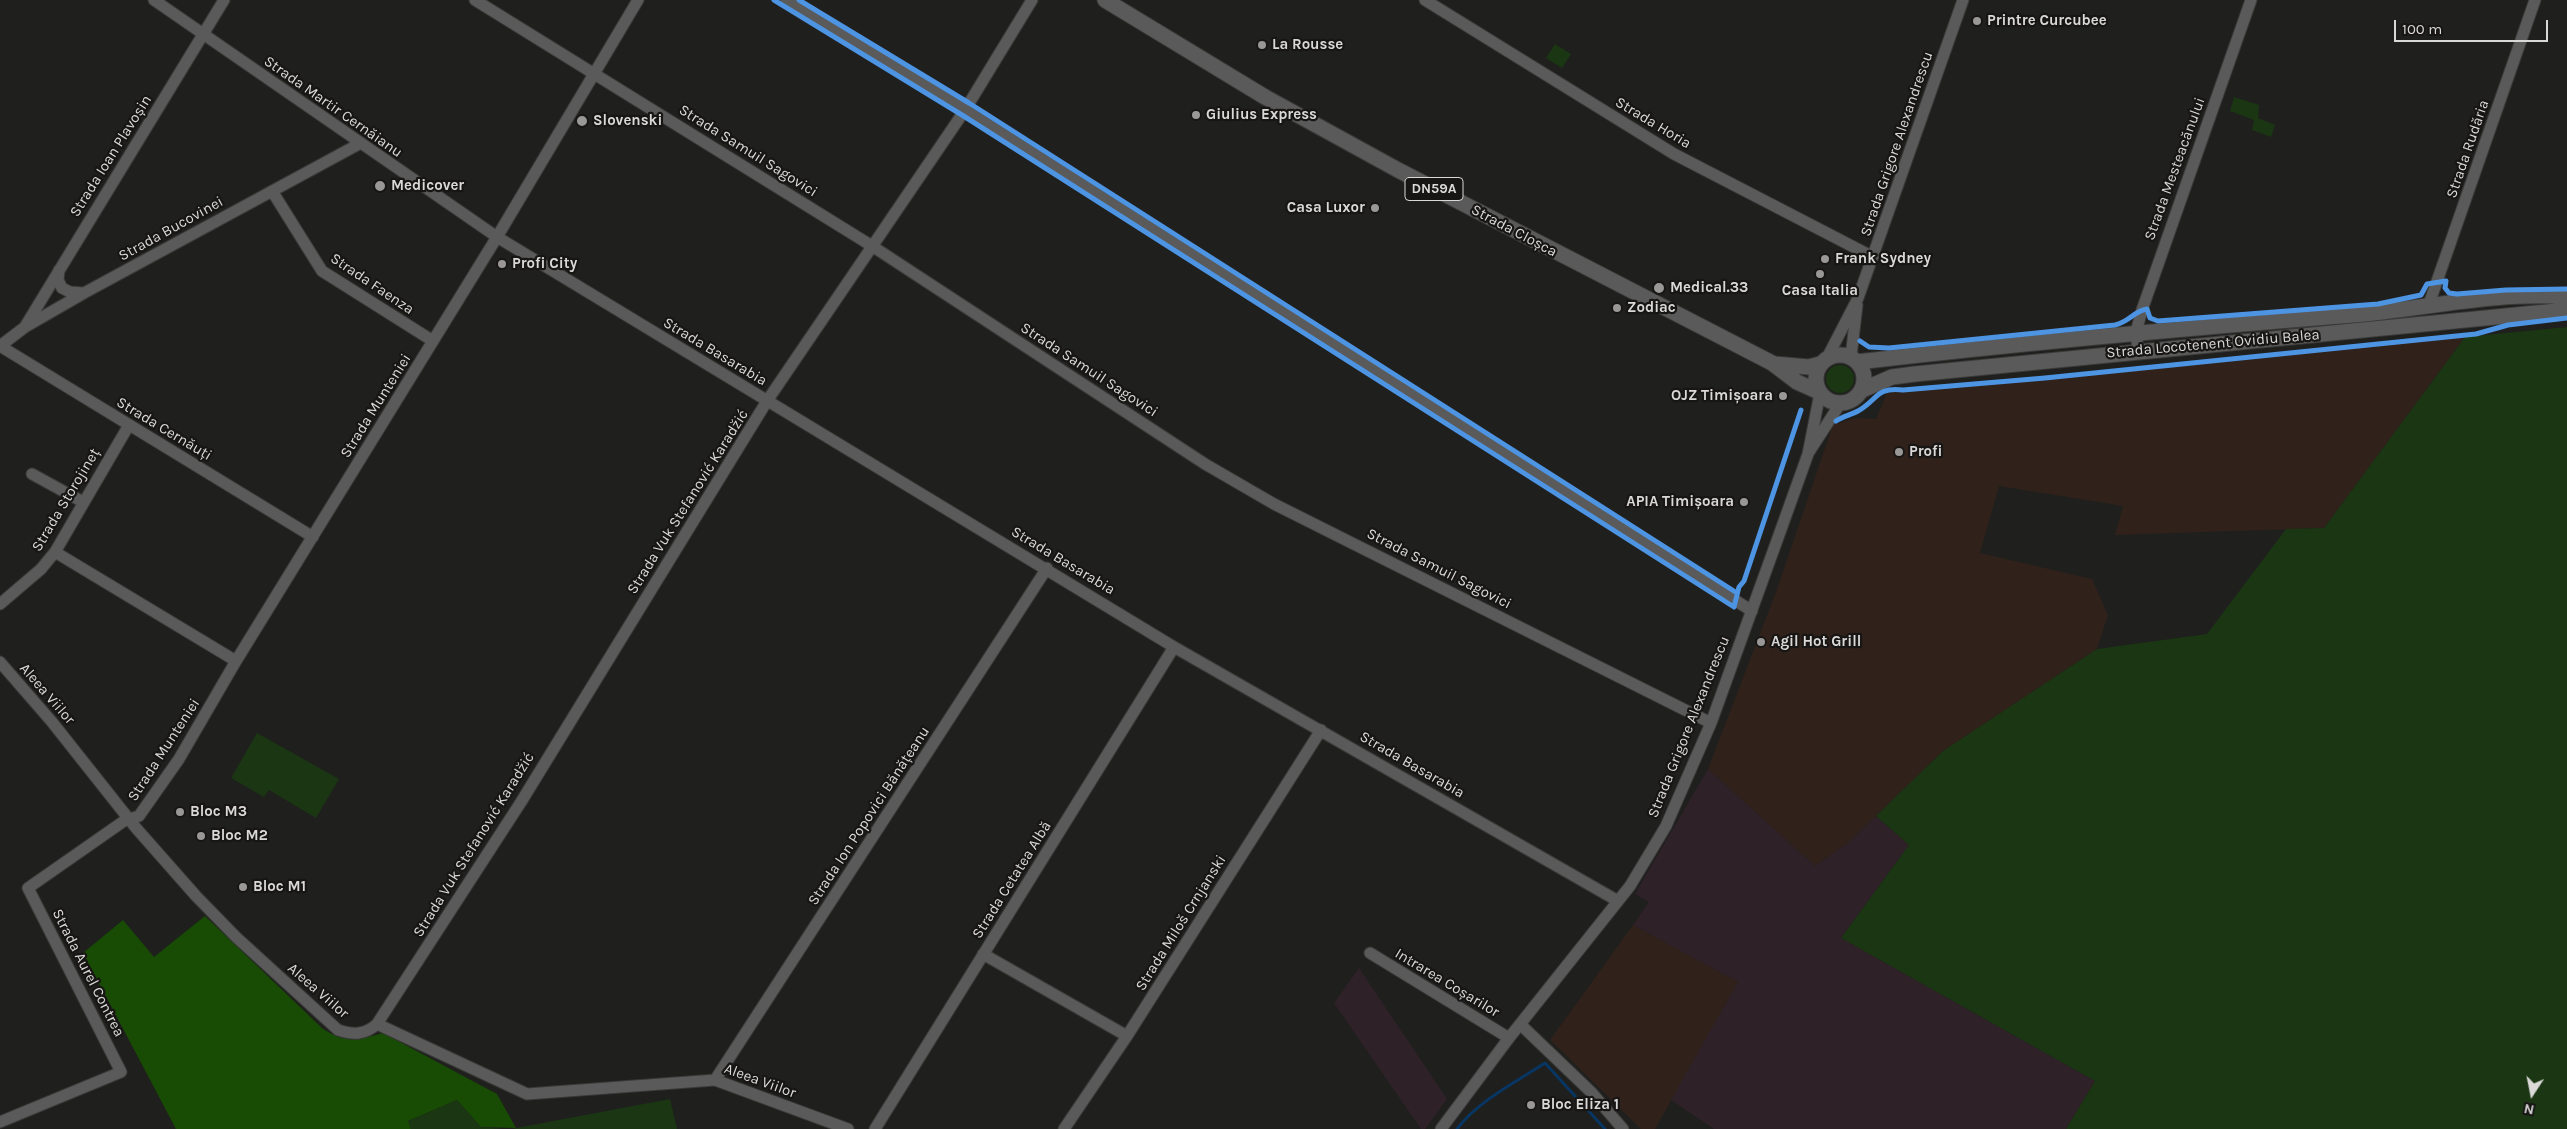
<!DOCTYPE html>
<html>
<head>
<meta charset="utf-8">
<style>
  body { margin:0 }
  #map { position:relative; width:2567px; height:1129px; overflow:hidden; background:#1f1f1e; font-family:Karla,sans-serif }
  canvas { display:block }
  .north { position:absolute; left:2507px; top:1069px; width:50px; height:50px; -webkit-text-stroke:4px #171614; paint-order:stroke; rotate:191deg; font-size:14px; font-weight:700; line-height:20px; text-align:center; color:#dad9d8 }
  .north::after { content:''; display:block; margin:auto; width:18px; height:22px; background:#dad9d8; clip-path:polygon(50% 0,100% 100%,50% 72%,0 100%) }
  .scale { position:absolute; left:2394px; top:20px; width:154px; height:22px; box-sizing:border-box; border:2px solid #dad9d8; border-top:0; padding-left:6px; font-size:15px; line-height:18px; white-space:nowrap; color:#dad9d8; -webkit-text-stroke:4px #171614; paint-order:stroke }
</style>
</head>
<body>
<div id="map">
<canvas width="2567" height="1129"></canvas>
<div class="north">N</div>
<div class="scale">100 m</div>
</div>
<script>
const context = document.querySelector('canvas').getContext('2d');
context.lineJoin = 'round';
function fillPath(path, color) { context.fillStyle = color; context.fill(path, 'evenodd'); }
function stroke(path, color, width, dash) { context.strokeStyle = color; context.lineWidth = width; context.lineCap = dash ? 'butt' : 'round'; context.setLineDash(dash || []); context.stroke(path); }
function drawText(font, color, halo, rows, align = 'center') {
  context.font = font + ' Karla,sans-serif'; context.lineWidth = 4.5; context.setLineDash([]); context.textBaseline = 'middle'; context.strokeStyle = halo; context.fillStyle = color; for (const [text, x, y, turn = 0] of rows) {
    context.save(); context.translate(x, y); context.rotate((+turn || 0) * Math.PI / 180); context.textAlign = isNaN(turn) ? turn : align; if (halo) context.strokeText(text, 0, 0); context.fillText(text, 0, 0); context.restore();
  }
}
const commercial = new Path2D(`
  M2465,337L2324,528L2115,535L2123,506L1999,486L1980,553L2092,579L2108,615L2097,649L1943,751L1849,842L1815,866L1708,769L1776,592L1833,425L1855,418L1876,419L1887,393L2040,376Z
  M1633,925L1738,982L1655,1129H1641L1550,1040Z`);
const industrial = new Path2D(`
  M1708,769L1815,866L1849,842L1876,816L1909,845L1841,938L2095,1081L2066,1129H1714L1671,1100L1738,982L1633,925L1649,902L1635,894Z
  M1359,968L1447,1099L1425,1129H1421L1334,1003Z`);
const green = new Path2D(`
  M1555,44L1571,54L1562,68L1546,58Z
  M2234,97L2259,105L2258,118L2275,125L2271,137L2252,130L2254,120L2230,111Z
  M2567,327V1129H2066L2095,1081L1841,938L1909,845L1876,816L1943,751L2097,649L2207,634L2286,529L2324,528L2465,337Z
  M1826 379a14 14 0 1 1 28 0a14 14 0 1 1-28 0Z
  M257,733L339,779L316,818L269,790L264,797L231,778Z
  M670,1099L677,1129H512L516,1128Z
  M457,1100L481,1127L503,1129H411L408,1121Z`);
const forest = new Path2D(`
  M205,916L322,1028C345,1044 358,1040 383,1033L497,1094L516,1128L481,1127L457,1100L408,1121L411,1129H176L83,953L123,920L154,957Z`);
const stream = new Path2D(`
  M1457,1129C1478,1101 1516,1082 1545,1063L1605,1129`);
const minor = new Path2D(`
  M154,0L497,237L1174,647L1618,901
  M475,0L872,246L1205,464L1274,504L1711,723
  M786,0L965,110L1752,611
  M1425,0L1674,154L1873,257
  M272,191L322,271L433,341
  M59,270L58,280L62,288L70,292L84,293
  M2428,307L2535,0
  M26,325L224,0
  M0,346L25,327L84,293L359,144
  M0,346L313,537
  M2138,351L2136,332L2142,310L2251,0
  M1851,357L1857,305
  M1827,358L1858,298L1963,0
  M1809,452L1840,404
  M32,474L83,502
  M55,552L236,661
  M0,604L41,569L55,552L129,425
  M0,662L52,722L136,828L196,896L236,937L338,1030C353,1035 365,1035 377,1024L527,1094L715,1080L848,1129
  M1370,953L1509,1038
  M983,954L1127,1036
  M377,1024L521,802L767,401L965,110L1032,0
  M1520,1024L1592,1093L1623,1129
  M715,1080L1047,568
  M0,1122L121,1072L28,888L124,821L139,816L179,759L236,661L497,237L638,0
  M875,1129L1174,647
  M1064,1129L1127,1036L1321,730
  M1441,1129L1509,1038L1630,886L1666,826L1711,723L1779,535L1808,454L1820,393`);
const major = new Path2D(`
  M1105,0L1265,97L1398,170L1772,363L1797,382L1819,392
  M1816 379a24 24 0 1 1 48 0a24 24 0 1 1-48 0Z
  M1857,362C2022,343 2187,328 2353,315C2423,309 2498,291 2567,297
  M1774,364L1809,367L1820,364
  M1862,390L1892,377L1915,374L2567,310`);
const cycleway = new Path2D(`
  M774,0L962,115L1734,607L1739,587L1744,581L1801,410
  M799,0L969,103L1737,593
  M1860,341L1869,347L1889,348L2115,325C2129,322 2134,311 2147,309L2150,318L2158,321L2378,304L2421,295L2427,284L2446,281L2445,288L2449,293L2457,294L2506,290L2567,289
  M1836,421C1843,416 1851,415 1858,411C1879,399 1875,387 1903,390L2045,378L2476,334L2508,325L2567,318`);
const markers = [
  [1977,21,5,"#999897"],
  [1262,45,5,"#999897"],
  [1196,115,5,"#999897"],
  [582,121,6,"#999897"],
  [380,186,6,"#999897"],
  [1375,208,5,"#999897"],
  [1825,259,5,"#999897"],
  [502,264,5,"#999897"],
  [1820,274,5,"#999897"],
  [1659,288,6,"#999897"],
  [1617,308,5,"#999897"],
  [1783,396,5,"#999897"],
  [1899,452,5,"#999897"],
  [1744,502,5,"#999897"],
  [1761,642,5,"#999897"],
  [180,812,5,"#999897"],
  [201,836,5,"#999897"],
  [243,887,5,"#999897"],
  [1531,1105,5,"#999897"]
];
const shields = [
  [1434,189,58]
];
const shieldNames = [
  ["DN59A",1434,189]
];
const poiNames = [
  ["Printre Curcubee",1987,21],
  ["La Rousse",1272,45],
  ["Giulius Express",1206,115],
  ["Slovenski",593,121],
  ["Medicover",391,186],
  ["Casa Luxor",1365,208,"right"],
  ["Frank Sydney",1835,259],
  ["Profi City",512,264],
  ["Medical.33",1670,288],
  ["Casa Italia",1820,291,"center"],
  ["Zodiac",1627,308],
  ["OJZ Timișoara",1773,396,"right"],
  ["Profi",1909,452],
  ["APIA Timișoara",1734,502,"right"],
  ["Agil Hot Grill",1771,642],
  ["Bloc M3",190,812],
  ["Bloc M2",211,836],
  ["Bloc M1",253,887],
  ["Bloc Eliza 1",1541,1105]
];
const streetNames = [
  ["Strada Martir Cernăianu",333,107,35],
  ["Strada Horia",1653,123,31],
  ["Strada Grigore Alexandrescu",1897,144,-71],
  ["Strada Rudăria",2468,149,-71],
  ["Strada Samuil Sagovici",748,151,32],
  ["Strada Ioan Plavoșin",111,156,-58],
  ["Strada Mesteacănului",2175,169,-70],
  ["Strada Bucovinei",171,229,-29],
  ["Strada Cloșca",1514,231,28],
  ["Strada Faenza",372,284,34],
  ["Strada Locotenent Ovidiu Balea",2213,344,-5],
  ["Strada Basarabia",715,352,31],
  ["Strada Samuil Sagovici",1089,370,33],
  ["Strada Munteniei",376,406,-58],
  ["Strada Cernăuți",164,429,31],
  ["Strada Storojineț",66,500,-59],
  ["Strada Vuk Stefanović Karadžić",688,502,-58],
  ["Strada Basarabia",1063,561,31],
  ["Strada Samuil Sagovici",1439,569,27],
  ["Aleea Viilor",47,694,49],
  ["Strada Grigore Alexandrescu",1689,727,-68],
  ["Strada Munteniei",164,750,-57],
  ["Strada Basarabia",1412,765,30],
  ["Strada Ion Popovici Bănățeanu",869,816,-57],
  ["Strada Vuk Stefanović Karadžić",474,845,-58],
  ["Strada Cetatea Albă",1012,880,-58],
  ["Strada Miloš Crnjanski",1181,923,-58],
  ["Strada Aurel Contrea",88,973,63],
  ["Intrarea Coșarilor",1447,983,31],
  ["Aleea Viilor",318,991,41],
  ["Aleea Viilor",760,1081,20]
];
fillPath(commercial, '#30221b');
fillPath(industrial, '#2f2128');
fillPath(green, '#1b3613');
fillPath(forest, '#184b04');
stroke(stream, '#083662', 3);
stroke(minor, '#393938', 13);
stroke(major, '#393938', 17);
stroke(minor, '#5a5a5a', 11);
stroke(major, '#5b5a5a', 15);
stroke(cycleway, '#4d94e3', 5);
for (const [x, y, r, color] of markers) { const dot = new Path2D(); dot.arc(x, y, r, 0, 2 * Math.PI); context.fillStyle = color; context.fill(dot); stroke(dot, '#171614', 2); }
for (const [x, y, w] of shields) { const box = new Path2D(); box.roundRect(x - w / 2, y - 11.5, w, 23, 4); context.fillStyle = '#171614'; context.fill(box); stroke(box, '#dad9d8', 1); }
drawText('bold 14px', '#dad9d8', null, shieldNames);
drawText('bold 15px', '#dad9d8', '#171614', poiNames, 'left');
drawText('15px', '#dad9d8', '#171614', streetNames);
</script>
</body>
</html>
